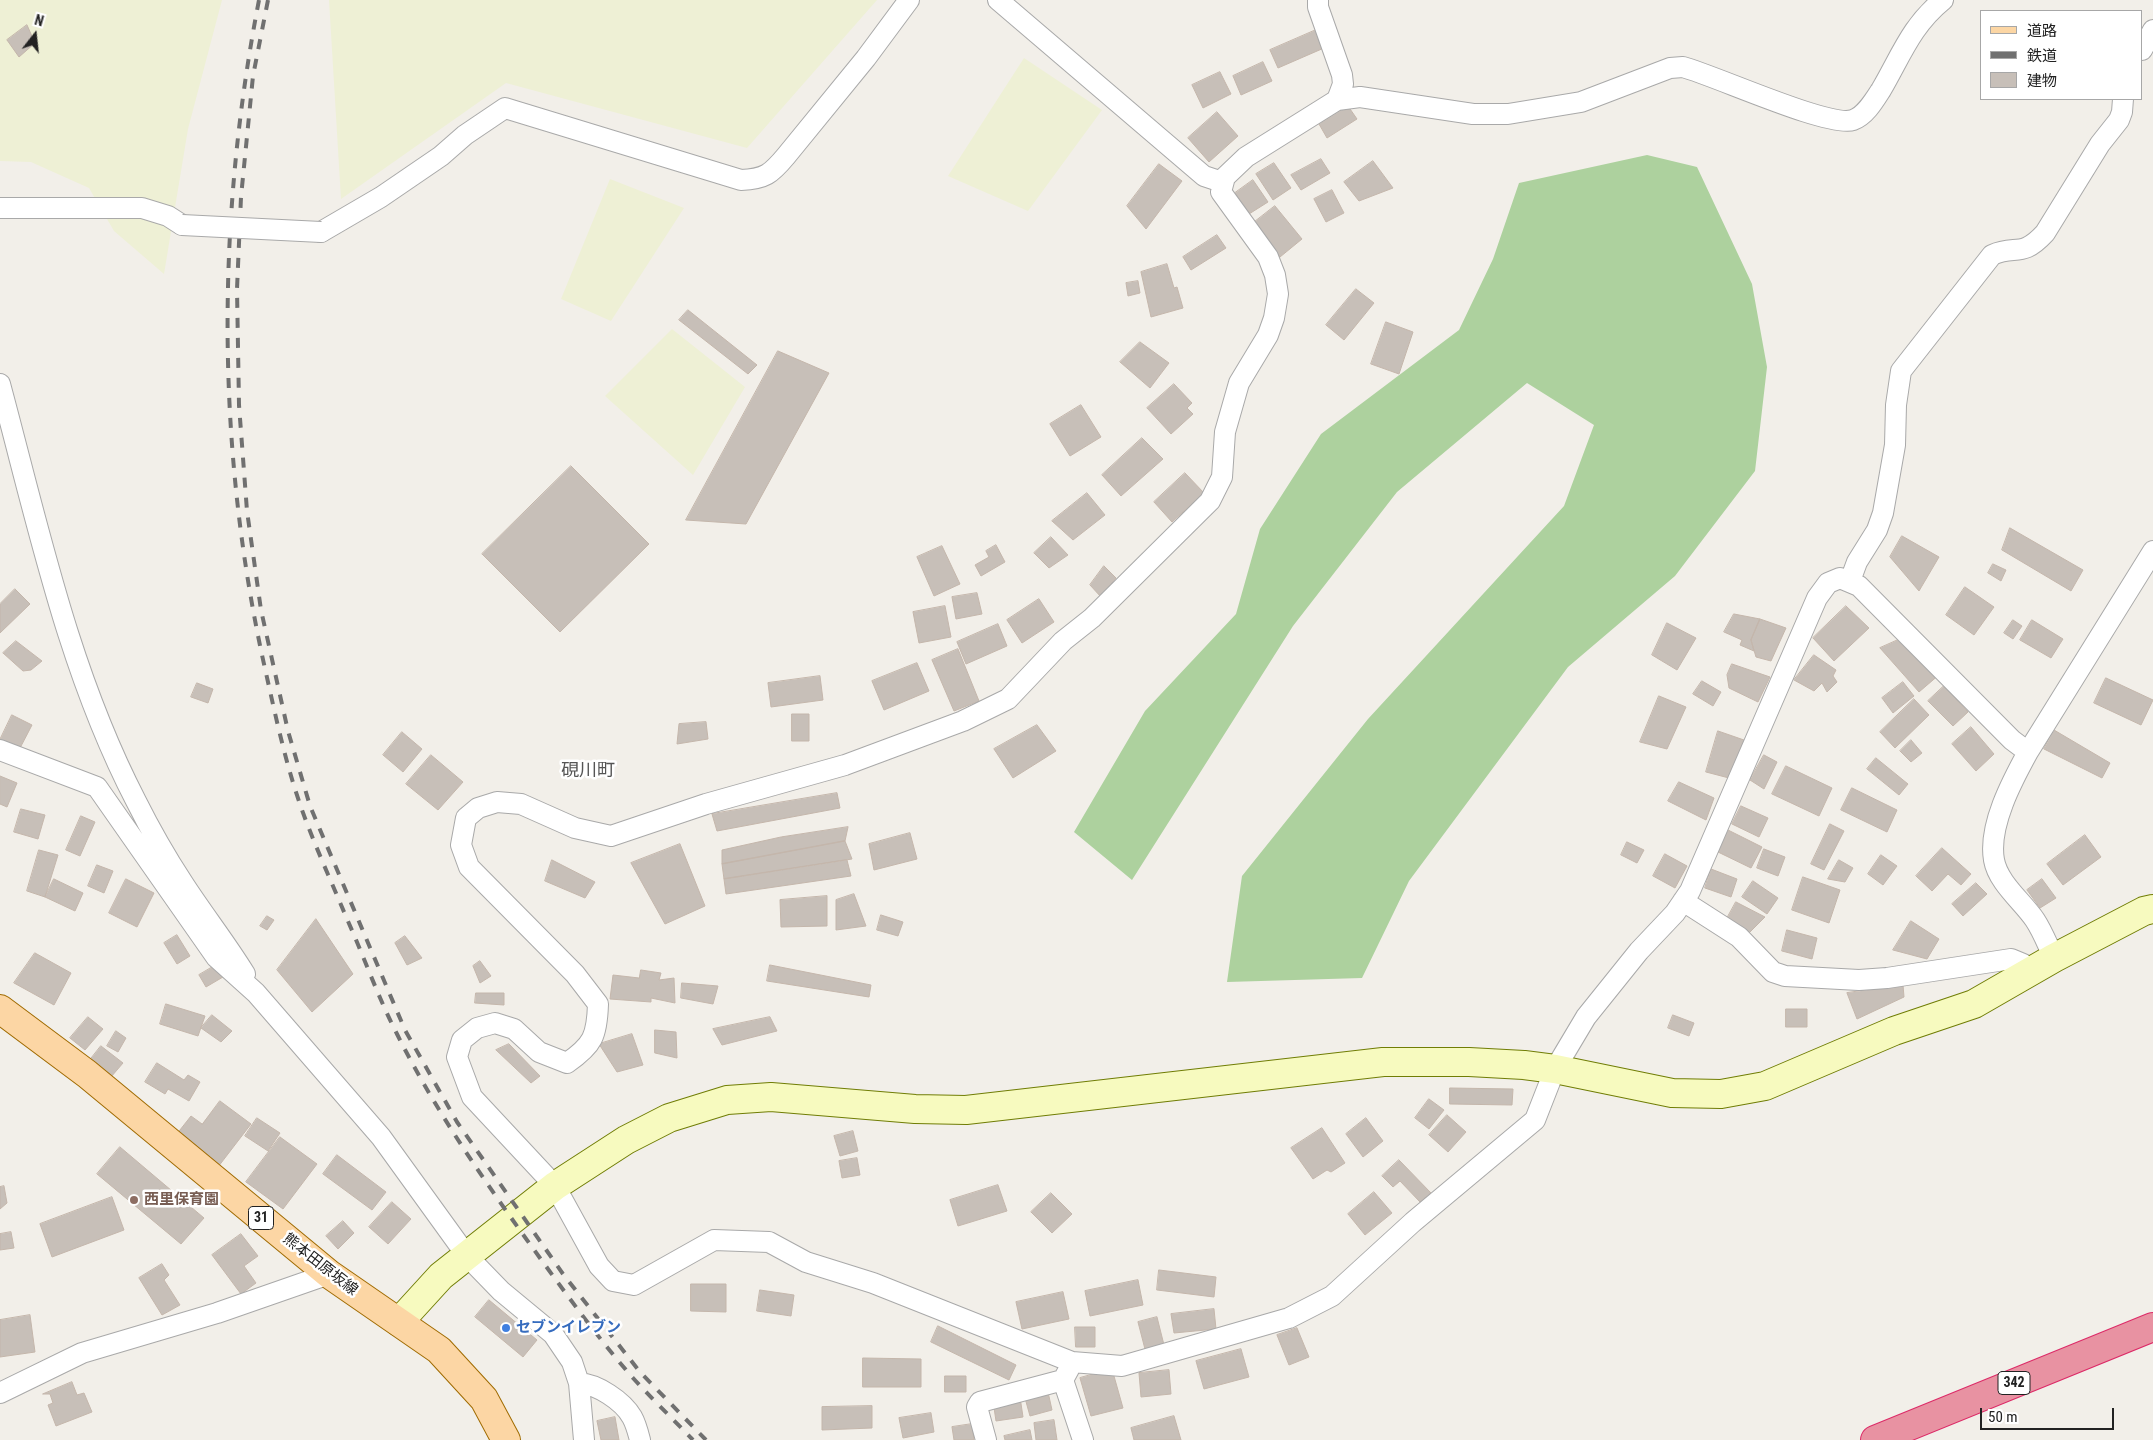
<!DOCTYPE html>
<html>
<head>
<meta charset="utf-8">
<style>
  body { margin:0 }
  #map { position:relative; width:2153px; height:1440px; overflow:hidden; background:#f2efe9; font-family:"Roboto Condensed","Noto Sans JP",sans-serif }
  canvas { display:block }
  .legend { position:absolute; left:1980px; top:10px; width:162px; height:90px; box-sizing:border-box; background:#fff; border:1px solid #a7a7a7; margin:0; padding:6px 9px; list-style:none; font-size:15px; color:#222 }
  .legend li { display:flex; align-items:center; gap:10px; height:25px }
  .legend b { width:25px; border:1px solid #a7a7a7 }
  .north { position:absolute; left:10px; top:10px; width:50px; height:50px; -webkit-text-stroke:4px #fff; paint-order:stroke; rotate:16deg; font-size:14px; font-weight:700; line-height:20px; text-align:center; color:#222 }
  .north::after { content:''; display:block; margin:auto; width:18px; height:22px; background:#222; clip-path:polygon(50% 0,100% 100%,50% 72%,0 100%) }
  .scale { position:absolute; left:1980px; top:1408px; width:134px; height:22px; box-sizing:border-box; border:2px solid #222; border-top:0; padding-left:6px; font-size:15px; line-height:18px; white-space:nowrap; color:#222; -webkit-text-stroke:4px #fff; paint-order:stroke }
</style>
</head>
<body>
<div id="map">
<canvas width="2153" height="1440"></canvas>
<ul class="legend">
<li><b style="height:6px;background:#fcd6a4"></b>道路</li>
<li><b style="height:6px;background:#707070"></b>鉄道</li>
<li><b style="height:14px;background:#c7bfb8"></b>建物</li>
</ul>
<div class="north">N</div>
<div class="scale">50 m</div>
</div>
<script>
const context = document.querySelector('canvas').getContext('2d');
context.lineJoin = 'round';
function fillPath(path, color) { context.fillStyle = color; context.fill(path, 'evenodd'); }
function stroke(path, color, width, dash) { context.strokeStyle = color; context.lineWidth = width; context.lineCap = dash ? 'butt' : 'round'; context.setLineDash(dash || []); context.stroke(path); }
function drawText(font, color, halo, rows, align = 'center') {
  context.font = font + ' "Roboto Condensed","Noto Sans JP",sans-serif'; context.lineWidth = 5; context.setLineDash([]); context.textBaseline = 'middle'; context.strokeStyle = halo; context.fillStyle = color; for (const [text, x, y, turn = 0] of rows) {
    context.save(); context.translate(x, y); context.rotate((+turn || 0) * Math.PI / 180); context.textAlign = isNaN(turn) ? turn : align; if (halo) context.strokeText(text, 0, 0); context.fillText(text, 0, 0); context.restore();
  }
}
const farmland = new Path2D(`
  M0,0H222L188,129L164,274L114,231L89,188L31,162L0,161Z
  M329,0H877L747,148L506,83L341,199Z
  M1024,58L1102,110L1028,211L948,176Z
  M610,179L684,208L611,321L561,299Z
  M672,329L745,387L693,475L605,396Z`);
const forest = new Path2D(`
  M1647,155L1697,167L1752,284L1767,367L1755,471L1675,576L1568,667L1409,881L1362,978L1227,982L1242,876L1368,719L1564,506L1594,425L1527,383L1397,492L1293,626L1132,880L1074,832L1145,711L1236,614L1260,529L1321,434L1459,330L1493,259L1519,183Z`);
const building = new Path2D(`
  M27,25L35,43L19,57L7,40Z
  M1316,30L1324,48L1278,68L1270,50Z
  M1263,62L1272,81L1241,95L1233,76Z
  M1220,72L1231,94L1203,108L1192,85Z
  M1348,106L1357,119L1327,138L1319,124Z
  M1217,112L1238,136L1209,162L1188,138Z
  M1321,159L1330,173L1301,190L1291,175Z
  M1373,161L1393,188L1359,201L1344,182Z
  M1274,163L1291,188L1273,200L1256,174Z
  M1159,164L1182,181L1146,229L1127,206Z
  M1253,180L1268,202L1249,214L1235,193Z
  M1332,190L1344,213L1326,222L1314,199Z
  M1275,206L1302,239L1280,257L1252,224Z
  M1217,235L1226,248L1191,270L1183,257Z
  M1167,264L1174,288L1177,287L1183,308L1151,317L1141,272Z
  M1138,281L1140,293L1128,296L1126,283Z
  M1356,289L1374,303L1344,340L1326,325Z
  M688,310L757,365L748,374L679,320Z
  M1386,322L1413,332L1399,374L1371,364Z
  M1140,342L1169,363L1150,388L1120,362Z
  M778,351L829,373L746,524L686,520Z
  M1174,384L1192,403L1187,408L1193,414L1171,434L1147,408Z
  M1081,405L1101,437L1070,456L1050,424Z
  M1142,438L1163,459L1121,496L1102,475Z
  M571,466L649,544L560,632L482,554Z
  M1185,473L1204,493L1172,522L1154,502Z
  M1087,493L1105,515L1073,540L1052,521Z
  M2010,528L2083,570L2071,591L2002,550Z
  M1902,536L1939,557L1919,591L1890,557Z
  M1051,537L1068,555L1049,568L1034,553Z
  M996,545L1005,562L981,576L975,565L989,557L986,551Z
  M942,546L960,584L934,596L917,557Z
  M1993,564L2006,570L2001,581L1988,573Z
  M1104,566L1116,578L1101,597L1090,585Z
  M1965,587L1994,607L1974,635L1946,615Z
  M15,589L30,604L0,633V604Z
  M977,593L982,614L956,619L952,597Z
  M1039,599L1054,622L1022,643L1007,620Z
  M945,606L951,637L919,643L913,612Z
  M1846,606L1869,628L1834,661L1813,638Z
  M1734,614L1760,619L1751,640L1754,651L1740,645L1742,640L1724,632Z
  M1760,619L1786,628L1771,661L1756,657L1751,640Z
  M2013,620L2022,626L2013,639L2004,633Z
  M2032,620L2063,639L2051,658L2020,640Z
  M1667,623L1696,638L1677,670L1652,655Z
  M998,624L1007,646L966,664L957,642Z
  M1907,636L1940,674L1919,692L1880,648Z
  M16,641L42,661L31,670L23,671L3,653Z
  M958,649L979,701L954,711L932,660Z
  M1814,655L1836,670L1833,676L1837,682L1827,692L1822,683L1814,691L1794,680Z
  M917,663L929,691L884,710L872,681Z
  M1732,664L1770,677L1758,702L1729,688L1727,675Z
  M820,676L823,700L771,707L768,683Z
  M2106,678L2153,700L2141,725L2094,703Z
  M1702,681L1721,692L1713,706L1693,694Z
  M1903,682L1914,696L1893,713L1882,698Z
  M197,683L213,689L208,703L191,697Z
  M1944,686L1968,712L1953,726L1928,701Z
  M1659,696L1686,707L1667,749L1640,742Z
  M1914,699L1929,715L1895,748L1880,732Z
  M792,714H809V741H792Z
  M12,715L32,725L19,750L0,740Z
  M706,722L708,739L677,744L679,724Z
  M1037,725L1056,751L1013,778L994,749Z
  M1971,727L1994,754L1976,771L1952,744Z
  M2054,730L2110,763L2102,778L2044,749Z
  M1718,731L1744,740L1729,778L1706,772Z
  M402,732L422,749L403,772L383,755Z
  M1911,740L1922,753L1911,762L1900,751Z
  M431,755L463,782L438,810L406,784Z
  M1764,755L1777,762L1764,789L1750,780Z
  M1876,758L1908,784L1899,795L1867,769Z
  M1786,766L1832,788L1819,816L1772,794Z
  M0,776L17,783L7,807L0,804Z
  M1679,782L1714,798L1706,820L1668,801Z
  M1852,788L1897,810L1887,832L1841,810Z
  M837,793L840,808L717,831L712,814Z
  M1741,806L1768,818L1759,837L1732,824Z
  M21,809L45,815L38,839L14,832Z
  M81,816L95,822L80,856L66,850Z
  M1830,824L1844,831L1824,870L1811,864Z
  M848,827L845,841L722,864V850L781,837Z
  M1728,830L1762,847L1751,868L1718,852Z
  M910,833L917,859L874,870L869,844Z
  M2085,835L2101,857L2063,885L2047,864Z
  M845,841L852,859L724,879L722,864Z
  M1627,842L1644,850L1637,863L1621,855Z
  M680,844L705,906L665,924L631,863Z
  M1942,848L1971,874L1961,885L1948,874L1932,891L1916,876Z
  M1764,849L1785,857L1778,876L1757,868Z
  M39,850L58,855L45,897L27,891Z
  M1665,854L1687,866L1675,888L1653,876Z
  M1881,855L1897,866L1883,885L1868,874Z
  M552,860L595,882L585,898L545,881Z
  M847,860L851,876L726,894L724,879Z
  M1839,860L1853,868L1845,882L1828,879Z
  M97,865L113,871L104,893L88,886Z
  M1711,869L1737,879L1731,897L1705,888Z
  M1803,877L1840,890L1829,923L1792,910Z
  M54,879L83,893L75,911L45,897Z
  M126,879L154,893L137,927L109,913Z
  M2042,879L2056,898L2040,908L2027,890Z
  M1753,881L1778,898L1767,914L1742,897Z
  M1976,883L1987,894L1963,916L1952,904Z
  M854,894L866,926L836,930V900Z
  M827,896V926L781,927L780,900Z
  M1736,902L1765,917L1746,936L1724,924Z
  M881,915L903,922L898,936L877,930Z
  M267,916L274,920L267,930L260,926Z
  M316,919L353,974L312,1012L277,970Z
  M1911,921L1939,939L1927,959L1893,950Z
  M1787,930L1817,938L1812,959L1782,951Z
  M177,935L190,956L177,964L164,943Z
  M405,936L422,958L407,965L395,943Z
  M35,953L71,973L54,1005L14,983Z
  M480,961L491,976L480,983L473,966Z
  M216,965L223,977L206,987L199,975Z
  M770,965L871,985L869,997L767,981Z
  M641,970L661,973L659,980L674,978L675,1003L651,998V1002L610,999L613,975L639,978Z
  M682,983L718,986L713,1004L681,998Z
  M1903,985L1904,997L1857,1019L1847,993Z
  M476,993H504V1005L475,1003Z
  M166,1004L205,1016L198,1036L160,1024Z
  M1786,1009H1807V1027H1786Z
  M212,1015L232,1031L221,1042L201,1028Z
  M1673,1015L1694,1023L1689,1036L1668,1028Z
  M88,1017L103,1029L85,1050L70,1038Z
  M770,1017L777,1031L722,1045L713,1029Z
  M655,1030L676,1032L677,1058L655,1053Z
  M116,1031L126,1038L118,1052L107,1046Z
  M632,1034L643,1065L617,1072L599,1044Z
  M509,1044L540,1076L531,1083L496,1050Z
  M101,1046L123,1063L111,1077L90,1060Z
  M157,1063L184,1080L188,1075L200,1082L189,1101L168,1089L165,1094L145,1082Z
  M1450,1088L1513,1089L1512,1105L1450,1104Z
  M1429,1099L1444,1110L1429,1129L1415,1118Z
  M220,1101L251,1124L218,1167L176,1135L191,1116L202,1124Z
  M1447,1115L1466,1132L1448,1152L1429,1135Z
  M257,1118L280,1133L268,1151L245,1136Z
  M1366,1118L1383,1141L1363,1157L1346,1134Z
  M1322,1128L1345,1163L1331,1172L1327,1170L1313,1179L1291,1148Z
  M853,1131L858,1151L840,1156L834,1136Z
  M280,1137L317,1164L283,1209L246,1182Z
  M120,1147L204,1218L181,1244L97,1174Z
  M337,1155L386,1192L372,1210L323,1174Z
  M857,1158L860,1175L842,1178L839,1161Z
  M1399,1160L1431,1193L1420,1202L1400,1181L1393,1187L1382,1176Z
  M998,1185L1007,1211L958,1226L950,1200Z
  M4,1186L7,1203L0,1209V1187Z
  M1374,1192L1392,1213L1365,1235L1348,1214Z
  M1051,1193L1072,1214L1052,1233L1031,1212Z
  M112,1197L124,1230L52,1257L40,1224Z
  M392,1202L411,1219L388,1244L369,1227Z
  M343,1221L354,1233L338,1249L326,1236Z
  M11,1232L14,1248L0,1250V1234Z
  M241,1234L258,1256L244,1266L256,1283L241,1294L212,1255Z
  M162,1264L169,1275L164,1280L180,1305L162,1315L139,1278Z
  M1159,1270L1216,1277L1214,1297L1157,1290Z
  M1138,1280L1143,1305L1090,1316L1085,1291Z
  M691,1284H726V1312L691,1311Z
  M760,1290L794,1295L791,1316L757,1311Z
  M1063,1292L1069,1319L1022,1329L1016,1302Z
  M489,1300L537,1340L523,1357L475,1317Z
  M1214,1309L1216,1329L1174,1333L1171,1314Z
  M30,1315L35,1352L0,1357V1320Z
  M1157,1317L1165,1349L1146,1353L1138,1322Z
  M938,1326L1016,1365L1009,1380L931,1342Z
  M1075,1327H1095V1347H1076Z
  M1297,1328L1309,1357L1289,1365L1277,1335Z
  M1241,1349L1249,1377L1204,1389L1196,1361Z
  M863,1358L921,1359V1387H863Z
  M1112,1369L1123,1408L1091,1416L1080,1378Z
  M1169,1370L1171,1394L1141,1397L1139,1373Z
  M945,1376H966V1392H945Z
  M72,1382L77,1395L84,1393L92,1412L56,1426L48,1405L53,1403L50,1394H43Z
  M1048,1392L1052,1410L1030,1416L1025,1398Z
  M1020,1397L1023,1417L996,1421L993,1401Z
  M872,1406V1428L822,1430V1407Z
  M931,1413L934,1432L903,1438L899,1418Z
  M1174,1416L1181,1440H1134L1131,1428Z
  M615,1417L619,1440H601L597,1421Z
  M1054,1420L1057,1440H1036L1034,1423Z
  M972,1424L974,1440H954L952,1427Z
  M1030,1430L1032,1440H1005L1004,1436Z`);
const street = new Path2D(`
  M998,0L1204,176L1222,182
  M1318,0V7L1342,75L1343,84L1337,100
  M1943,0C1911,26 1901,56 1881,90C1874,101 1865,116 1853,120C1829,128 1716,76 1683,67L1670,68L1581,102L1508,114H1473L1360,97L1337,100L1246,157L1225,177L1221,192L1268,257L1275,275L1278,294L1274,318L1268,335L1239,383L1225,432L1222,477L1210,501L1092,618L1063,641L1008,699L963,721L845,765L706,804L611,836L575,828L521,804L497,802L478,808L466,818L461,845L469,867L575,974L598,1004C597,1036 593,1045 567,1063L539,1052L514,1029L495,1023L477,1028L462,1040L457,1057L472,1097L555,1186L599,1266L613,1281L634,1285L714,1240L769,1242L806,1262L873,1283L1072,1362L1122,1366L1289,1318L1332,1296L1413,1222L1535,1120L1555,1069L1586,1017L1639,951L1675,913L1690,891L1817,598L1828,583L1840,578L1859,586L2012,740L2028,752C2012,781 1988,826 1994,860C1998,883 2023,902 2035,920C2043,932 2048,946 2054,958
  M2142,50L2153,30
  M0,208H142L168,216L182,225
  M321,232L381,197L441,156L465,135L505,108L741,180C765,179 771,174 786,156L866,58L909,0
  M0,384C38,525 68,670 136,801C150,829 166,857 183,883C203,914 226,943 245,974
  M1850,581L1857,562L1877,530L1883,513L1895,445L1896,405L1901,371L1992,255C2016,244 2021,259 2045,233L2100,144L2119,120L2122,112L2123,99
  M0,750L97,787L216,957L256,993L381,1137L467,1256L501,1291L553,1334L572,1362L579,1383L584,1440
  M2028,752L2153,551
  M1683,901L1739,937L1773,972L1785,976L1859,980L1887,978L2011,959L2023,964L2032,972
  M1069,1369L1063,1380L1083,1440
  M579,1383C597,1384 623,1401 632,1417C636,1424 638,1432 640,1440
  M0,1393L82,1353L217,1313L329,1274
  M986,1440L977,1407L980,1402L1063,1380`);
const secondary = new Path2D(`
  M399,1322L441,1276L555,1186L626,1140L669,1118L727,1100L771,1097L915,1109L966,1110L1383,1062H1469L1524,1065L1555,1069L1672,1093L1721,1094L1765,1086L1894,1031L1974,1004L2054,958L2144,911L2153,909`);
const primary = new Path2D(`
  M0,1009L87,1074L329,1274L439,1350L484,1399L506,1440`);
const highway = new Path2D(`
  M1875,1440L2153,1327`);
const rail = new Path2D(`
  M259,0C216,221 216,453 266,673C276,718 286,765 302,810C315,846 332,883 347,919C364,957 378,997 397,1034C435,1110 483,1179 532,1247C564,1291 597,1337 633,1378C652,1399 673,1419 693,1440
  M268,0L253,76L241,197L237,289L239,405L247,511L261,610L288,731L310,806L405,1030L457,1122L563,1274L640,1372L706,1440`);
const streetBridge = new Path2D(`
  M182,225L321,232`);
const markers = [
  [134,1200,5,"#8d6e63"],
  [506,1328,5,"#3f7fe0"]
];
const shields = [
  [261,1218,25],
  [2014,1383,32]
];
const shieldNames = [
  ["31",261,1218],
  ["342",2014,1383]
];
const educationNames = [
  ["西里保育園",144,1200]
];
const streetNames = [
  ["熊本田原坂線",320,1265,38]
];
const shopNames = [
  ["セブンイレブン",516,1328]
];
const quarterNames = [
  ["硯川町",588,771]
];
fillPath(farmland, '#eef0d5');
fillPath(forest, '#add19e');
fillPath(building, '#c7bfb8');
stroke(building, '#c4b6ab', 1);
stroke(street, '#a9a9a9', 22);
stroke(secondary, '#707d05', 30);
stroke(primary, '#a06b00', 30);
stroke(highway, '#dc2a67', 30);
stroke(street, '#fff', 20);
stroke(secondary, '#f7fabf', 28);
stroke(primary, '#fcd6a4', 28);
stroke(highway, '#e892a2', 28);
stroke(rail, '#707070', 4, [10, 10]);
stroke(streetBridge, '#a9a9a9', 22, []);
stroke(streetBridge, '#fff', 20);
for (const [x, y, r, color] of markers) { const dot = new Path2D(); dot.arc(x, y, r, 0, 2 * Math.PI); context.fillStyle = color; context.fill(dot); stroke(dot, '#fff', 2); }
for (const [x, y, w] of shields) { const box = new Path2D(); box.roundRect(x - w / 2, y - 11.5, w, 23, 4); context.fillStyle = '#fff'; context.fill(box); stroke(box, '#222', 1); }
drawText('bold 14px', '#222', null, shieldNames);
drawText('bold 15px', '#785e54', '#fff', educationNames, 'left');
drawText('15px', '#222', '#fff', streetNames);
drawText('bold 15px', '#366cbe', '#fff', shopNames, 'left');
drawText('18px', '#555', '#fff', quarterNames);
</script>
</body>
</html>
